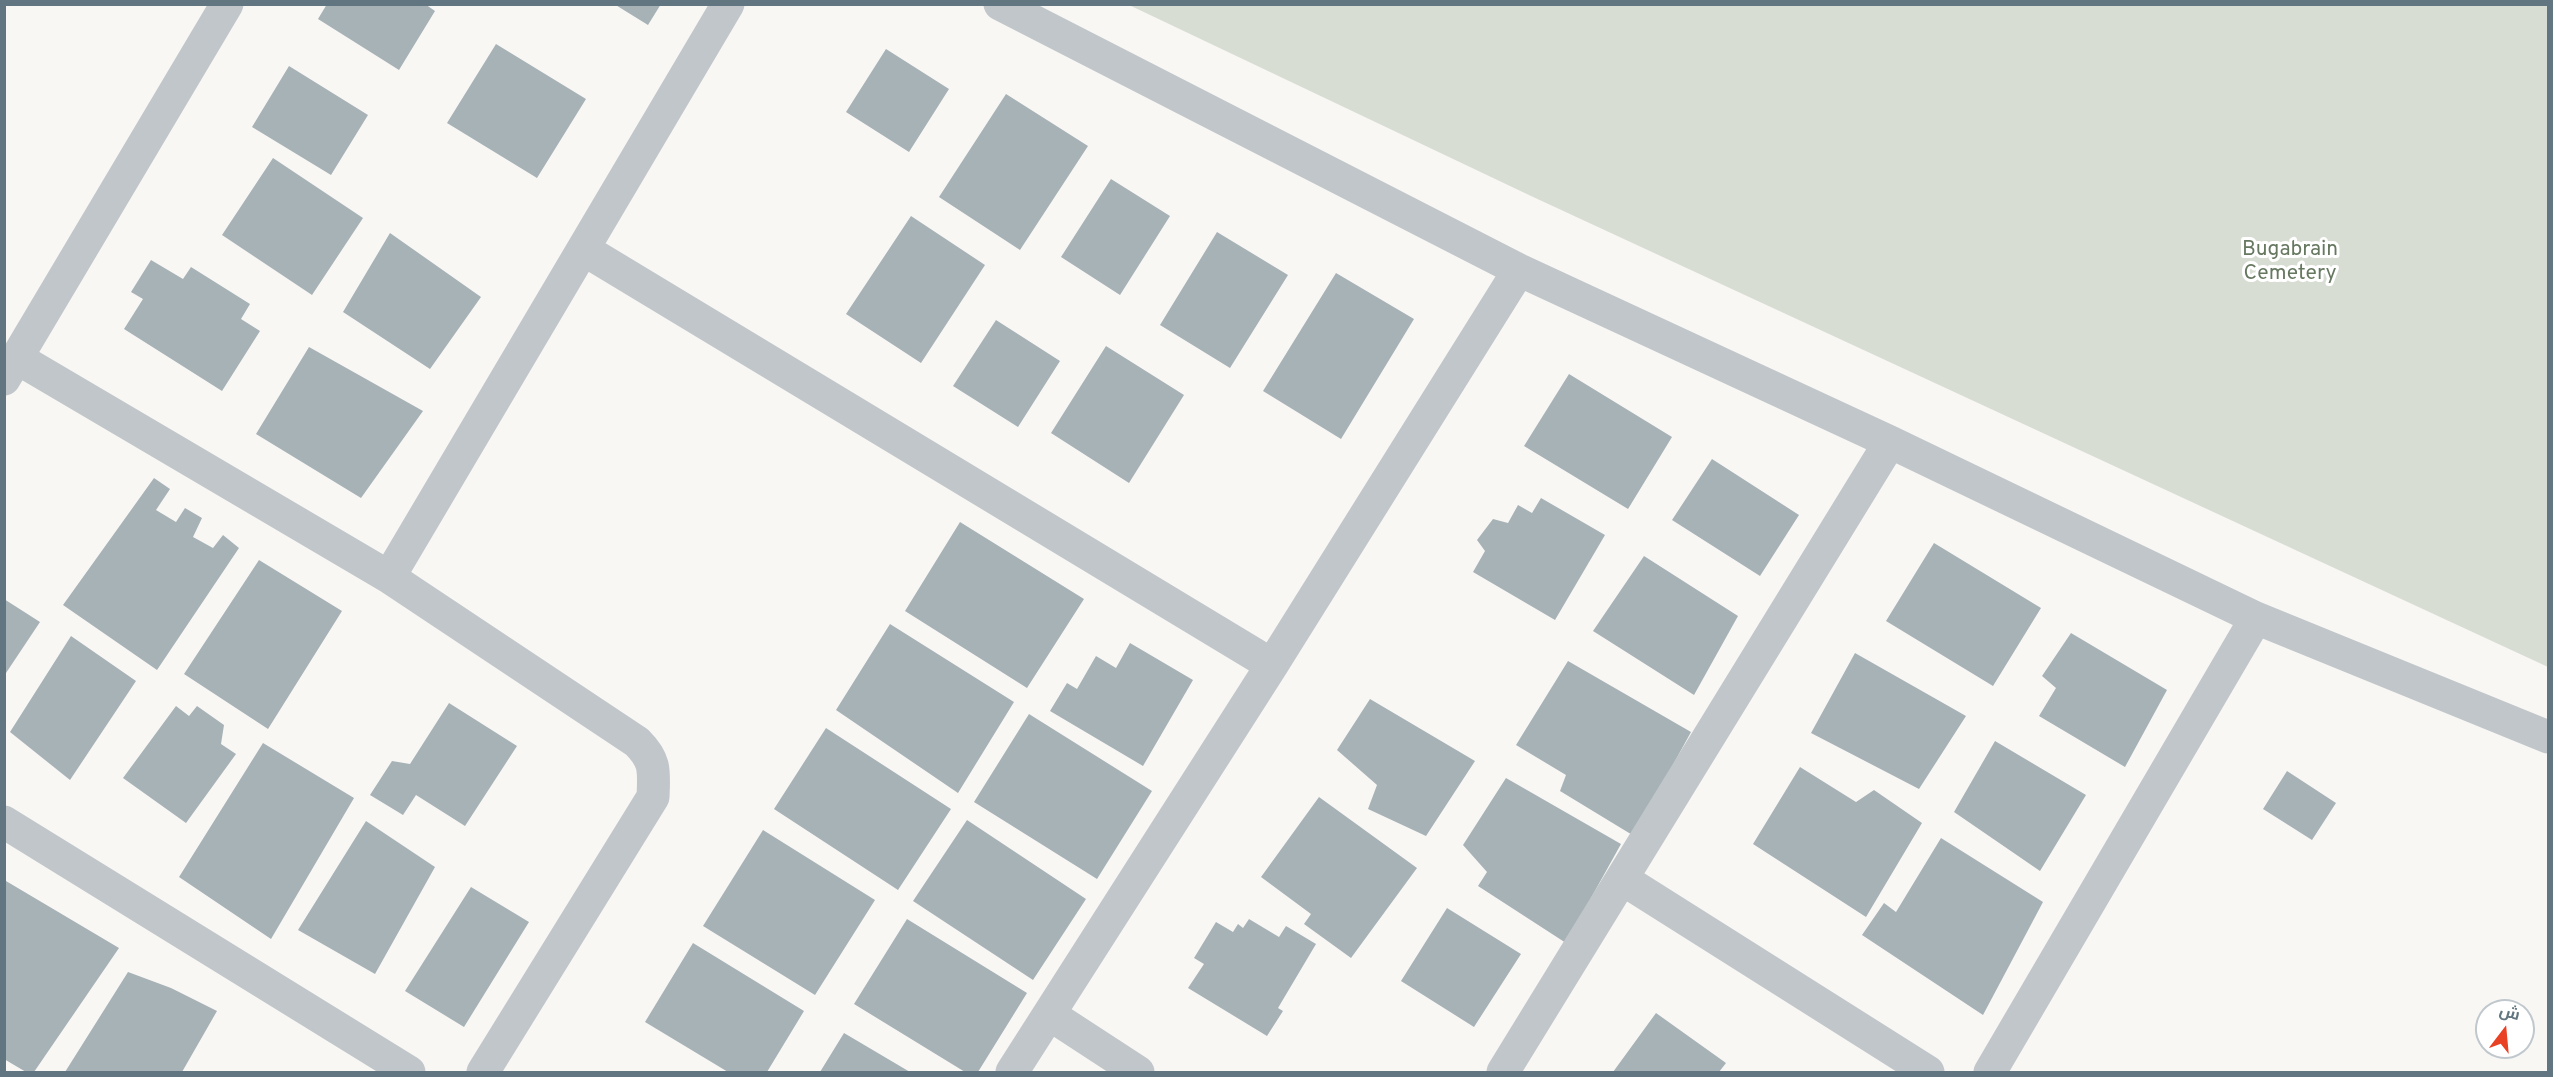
<!DOCTYPE html>
<html>
<head>
<meta charset="utf-8">
<style>
  body { margin:0 }
  #map { position:relative; width:2553px; height:1077px; overflow:hidden; background:#f8f7f4; font-family:Overpass,Cairo,sans-serif }
  canvas { display:block }
  .frame { position:absolute; inset:0; border:6px solid #627681; pointer-events:none }
  .north { position:absolute; left:2475px; top:999px; width:60px; height:60px; box-sizing:border-box; background:#fff; border:2px solid #c0c8cd; border-radius:50%; rotate:16deg; font-size:16px; font-weight:700; line-height:24px; text-align:center; color:#627681 }
  .north::after { content:''; display:block; margin:auto; width:21px; height:27px; background:#e94123; clip-path:polygon(50% 0,100% 100%,50% 72%,0 100%) }
</style>
</head>
<body>
<div id="map">
<canvas width="2553" height="1077"></canvas>
<div class="frame"></div>
<div class="north">ش</div>
</div>
<script>
const context = document.querySelector('canvas').getContext('2d');
context.lineJoin = 'round';
function fillPath(path, color) { context.fillStyle = color; context.fill(path, 'evenodd'); }
function stroke(path, color, width, dash) { context.strokeStyle = color; context.lineWidth = width; context.lineCap = dash ? 'butt' : 'round'; context.setLineDash(dash || []); context.stroke(path); }
function drawText(font, color, halo, rows, align = 'center') {
  context.font = font + ' Overpass,sans-serif'; context.lineWidth = 6; context.setLineDash([]); context.textBaseline = 'middle'; context.strokeStyle = halo; context.fillStyle = color; for (const [text, x, y, turn = 0] of rows) {
    context.save(); context.translate(x, y); context.rotate((+turn || 0) * Math.PI / 180); context.textAlign = isNaN(turn) ? turn : align; if (halo) context.strokeText(text, 0, 0); context.fillText(text, 0, 0); context.restore();
  }
}
const green = new Path2D(`
  M1129,5H2548V667L1531,196Z`);
const building = new Path2D(`
  M327,4H425L435,11L399,70L318,19Z
  M614,4H661L648,25Z
  M496,44L586,99L537,178L447,123Z
  M886,49L949,89L909,152L846,112Z
  M289,66L368,115L331,175L252,127Z
  M1006,94L1088,146L1020,250L939,197Z
  M273,158L363,218L312,295L222,235Z
  M1111,179L1170,216L1120,295L1061,257Z
  M911,216L985,265L921,363L846,314Z
  M1217,232L1288,275L1230,368L1160,325Z
  M390,233L481,297L430,369L343,312Z
  M151,260L183,279L191,267L250,304L241,319L260,331L222,391L124,329L143,299L131,292Z
  M1336,273L1414,319L1341,439L1263,391Z
  M996,320L1060,361L1018,427L953,386Z
  M1106,346L1184,395L1129,483L1051,433Z
  M309,347L423,411L361,498L256,434Z
  M1569,374L1672,437L1628,509L1524,446Z
  M1712,459L1799,515L1760,576L1672,520Z
  M154,478L170,489L156,510L176,522L185,508L202,518L193,537L213,548L223,535L239,548L157,670L63,605Z
  M1541,498L1605,535L1555,620L1473,572L1485,551L1477,540L1493,519L1508,523L1518,505L1532,513Z
  M960,522L1084,599L1027,688L905,611Z
  M1934,543L2041,608L1993,686L1886,621Z
  M1644,556L1738,616L1694,695L1593,631Z
  M259,560L342,611L268,729L184,674Z
  M4,599L40,622L4,676Z
  M890,624L1014,702L958,793L836,710Z
  M2071,633L2167,690L2125,767L2039,716L2056,688L2042,676Z
  M71,636L136,681L70,780L10,732Z
  M1130,643L1193,680L1143,766L1050,711L1067,683L1077,689L1096,656L1116,668Z
  M1855,653L1966,716L1919,789L1811,733Z
  M1568,661L1691,732L1634,836L1560,791L1566,775L1516,745Z
  M1370,699L1475,761L1426,836L1368,809L1377,785L1337,750Z
  M449,703L517,746L465,826L416,795L403,815L370,795L392,761L410,764Z
  M176,706L189,716L197,706L224,725L221,744L236,754L186,823L123,778Z
  M1029,714L1152,791L1097,879L974,802Z
  M826,728L951,809L898,890L774,809Z
  M1995,741L2086,795L2040,871L1954,812Z
  M263,743L354,798L271,939L179,877Z
  M1800,767L1856,802L1874,790L1922,823L1866,917L1753,844Z
  M2287,771L2336,803L2312,840L2263,809Z
  M1506,778L1621,844L1566,943L1478,886L1487,872L1463,845Z
  M1319,797L1417,868L1351,958L1304,924L1311,914L1261,877Z
  M967,820L1086,899L1033,980L913,901Z
  M366,821L435,867L375,974L298,930Z
  M763,830L875,900L815,995L703,926Z
  M1941,838L2043,902L1983,1015L1862,935L1884,903L1896,912Z
  M6,881L119,948L34,1072H26L4,1059Z
  M471,887L529,922L464,1027L405,991Z
  M1447,908L1521,954L1474,1027L1401,981Z
  M907,919L1027,993L978,1072H965L854,1004Z
  M1249,919L1279,937L1286,926L1316,944L1278,1008L1283,1011L1267,1036L1188,988L1204,964L1194,958L1216,922L1233,932L1238,924L1243,928Z
  M693,943L804,1011L767,1072H728L645,1022Z
  M128,972L171,988L217,1011L182,1072H65Z
  M1656,1013L1726,1063L1719,1072H1613Z
  M844,1033L910,1072H820Z`);
const street = new Path2D(`
  M1000,4L1519,270L1890,442L2256,618L2548,737
  M583,249L1272,665
  M17,358L389,577L637,742C656,761 654,771 653,797L483,1072
  M4,379L227,4
  M389,577L728,4
  M4,822L409,1072
  M1624,880L1928,1072
  M1049,1014L1138,1072
  M1012,1072L1272,665L1519,270
  M1503,1072L1890,442
  M1990,1072L2256,618`);
const parkNames = [
  ["Bugabrain",2290,251],
  ["Cemetery",2290,275]
];
fillPath(green, '#d8ddd3');
fillPath(building, '#a7b2b7');
stroke(street, '#c0c6c9', 33);
drawText('21px', '#677861', '#fff', parkNames);
</script>
</body>
</html>
